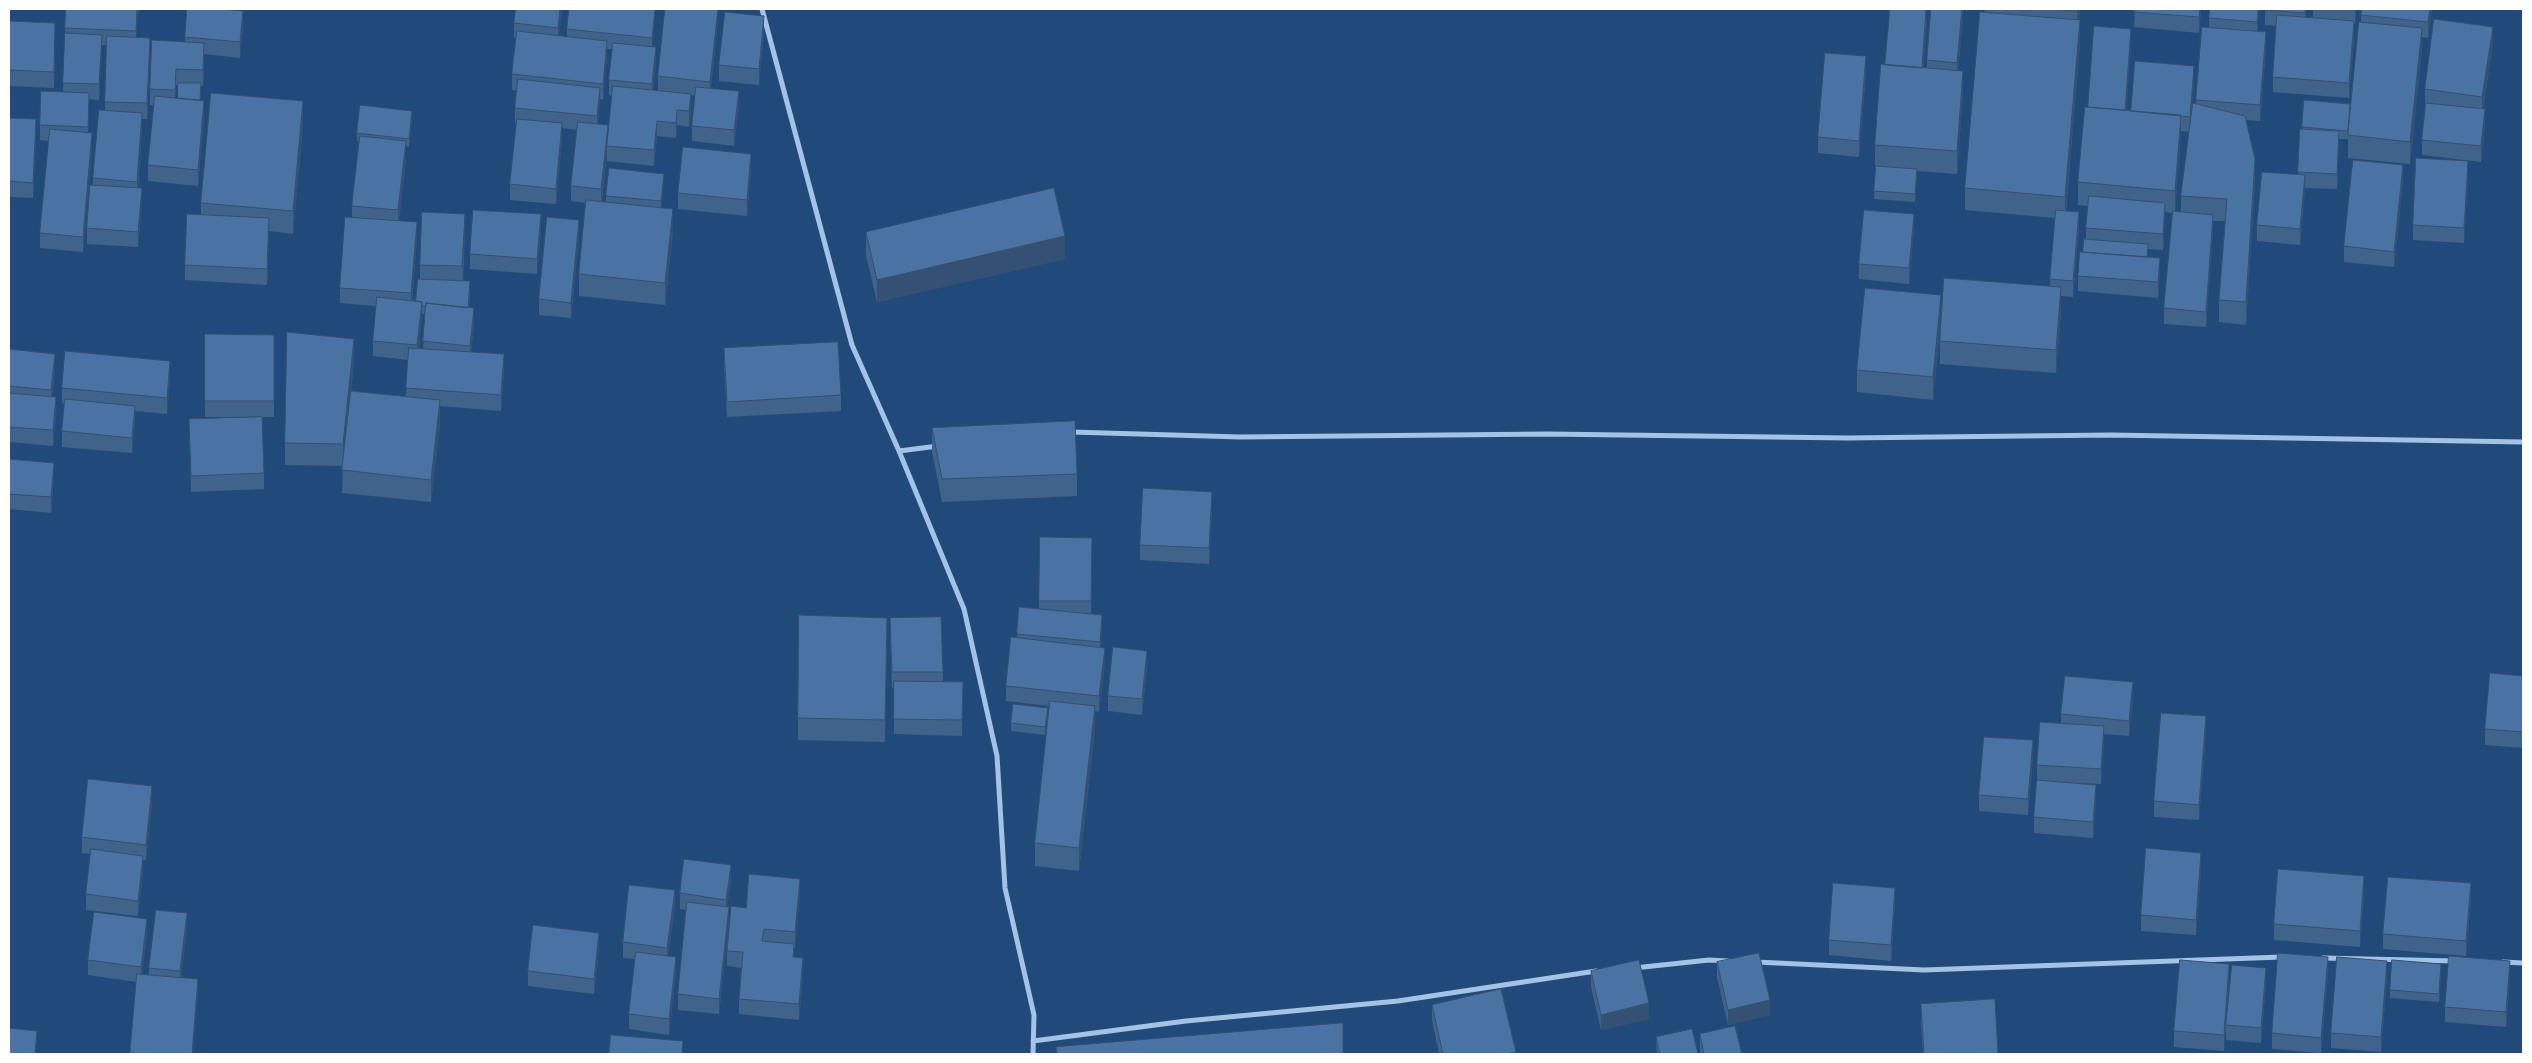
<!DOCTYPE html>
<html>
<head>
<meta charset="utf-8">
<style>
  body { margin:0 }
  #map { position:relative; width:2532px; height:1063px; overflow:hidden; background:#214a7a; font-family:"Noto Sans",sans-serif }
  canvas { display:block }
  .frame { position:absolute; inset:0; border:10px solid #fff; pointer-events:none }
</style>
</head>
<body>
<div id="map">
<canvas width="2532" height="1063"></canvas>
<div class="frame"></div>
</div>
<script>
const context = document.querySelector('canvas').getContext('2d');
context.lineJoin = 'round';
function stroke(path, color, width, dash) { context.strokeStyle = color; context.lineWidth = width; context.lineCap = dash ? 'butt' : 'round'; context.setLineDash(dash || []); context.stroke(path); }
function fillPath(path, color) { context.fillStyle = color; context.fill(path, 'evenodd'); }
const street = new Path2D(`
  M762,9L852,345L899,451L964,609L997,756L1005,888L1034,1015L1033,1054
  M1071,432L1240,437L1548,434L1847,438L2111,435L2523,442
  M899,451L938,446
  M2323,958L2455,961
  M1756,962L1924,970L2282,957
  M2503,962L2523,963
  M1634,968L1709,960L1728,961
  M1033,1041L1186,1021L1398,1001L1596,971`);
const wall = new Path2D(`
  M66,9H138L136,37L150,53L147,119H142V129L138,188L142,204L138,247L87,244V228L93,185V178L105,110L107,45H102L99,100L89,99L88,133L92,149L83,252L40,248V233L49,141L40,140V125L63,92Z
  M562,9L559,36L567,37V29L655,9V19L652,47L656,63L653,90H658V76L718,9V19L711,89L739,107L734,146L692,141V126L695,96L691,95V109L689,127L677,125L676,138L657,136L654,166L607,161V150L602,201L606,202V196L664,182L661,208L673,231L665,305L579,296V274L586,203L571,201V186L577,130L562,128V139L556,204L510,200V184L517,124L515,123V108L517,91L512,90V74L516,39L514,38V23ZM607,49H613L609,80V95L612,96L608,136L598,124L600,99L603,100L607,56Z
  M1963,9V18L1958,71L1963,93L1957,174L1917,171L1915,202L1874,199L1876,167H1875V145L1885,65L1927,21L1923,68H1927V60Z
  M1985,9H2080L2079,20L2080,43L2066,211L2079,228L2073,297L2061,296V310L2056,373L1940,364V341L2050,286L2055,218L1965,210V188Z
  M2135,9H2201L2199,33L2134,27Z
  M2259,9L2257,31L2266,48L2260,121L2246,120L2255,181L2246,325L2219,322V300L2225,221H2213V230L2206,327L2164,324V308L2172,213L2165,212L2163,250L2148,249L2147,257L2160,274L2158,298L2078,291V276L2086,239V228L2088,206L2078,205V182L2088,107L2131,44L2126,110L2131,111L2194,81L2191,118L2196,104V100L2209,27V18ZM2181,131L2189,132L2181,196V212L2175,211Z
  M2265,9H2306V18H2313V9H2356L2355,24H2354V37L2349,98L2273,92V77L2277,26L2265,25Z
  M2432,9L2428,38L2422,37V50L2410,164L2348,158V135L2361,22V15Z
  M9,21L55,39L54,88L9,86Z
  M243,26L240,58L204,54L203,86H201L200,100L204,116L198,186L148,181V165L154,105H150V89L185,42V37ZM176,85H178V98H175Z
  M764,32L759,85L719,81V65Z
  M2493,42L2483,109L2485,124L2481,162L2422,155V140L2425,105V89Z
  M1866,72L1859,157L1818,153V137Z
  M2304,100L2350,112L2348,139H2339L2337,189L2305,188L2300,245L2257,241V225L2298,175L2300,129L2302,130Z
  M9,118L36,134L33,198L9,197Z
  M412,119L409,147L406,146V157L399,221L417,238L412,300L416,301L420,279V265L465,230L463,281L470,289L469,308L474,324L471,352L504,370L501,411L440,406V423L431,502L342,493L343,466L285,465V443L354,362L351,391L406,397L408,360L373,356V341L376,306L340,303V288L352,218V206L359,141H357V133ZM422,314H426L423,349H419Z
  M303,124L293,234L269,231L267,285L185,280V265L201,215V203Z
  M751,169L747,216L678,209V193Z
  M2468,176L2464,243L2413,240V225Z
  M2403,181L2394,267L2344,262V246Z
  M1914,229L1909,284L1859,279V264Z
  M541,230L537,274L470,269V254Z
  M866,232L1065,259L877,302L866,255Z
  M579,236L571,318L539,315V299Z
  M1941,318L1933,400L1857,392V370Z
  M205,334L274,335V417H205Z
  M724,348L841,395V411L727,417L724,364Z
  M9,349L55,370L52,396L56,412L53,446L9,442Z
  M170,377L167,414L135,411V422L132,453L62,447V431L65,404L62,403V388Z
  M189,419L264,473V489L191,492Z
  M932,428L1077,474V496L942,502L932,451Z
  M9,459L54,478L51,513L9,509Z
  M1212,508L1209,564L1140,560V545Z
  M1040,537L1092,538L1091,614L1102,630L1100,647L1105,663L1099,712L1095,711V729L1079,871L1035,866V843L1050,706L1006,701V686L1017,637L1019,607L1039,609Z
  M890,633L943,672V681L963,682L962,736L894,734V688H892Z
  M887,640L885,742L798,740V718Z
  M1147,666L1142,715L1108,711V696Z
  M2523,676V748L2485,745V729Z
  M2133,698L2129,736L2104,734L2101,784L2081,783L2096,800L2093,838L2034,833V817L2037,780V765L2061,724V714Z
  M1048,716L1045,735L1011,731V723Z
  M2206,732L2199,820L2154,817V801Z
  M2033,756L2028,815L1979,811V795Z
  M152,802L146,860H143V872L138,916L86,910V894L91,854L82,853V837Z
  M2201,869L2196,935L2141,931V915Z
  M731,881L727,907L729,922L719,1014L678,1010V994L686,910L680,909V893Z
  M2364,892L2360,947L2274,940V924Z
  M800,894L795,948H794V957L803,974L799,1020L739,1014V999L741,968L727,966V951L746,908Z
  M2471,899L2466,956L2383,949V934Z
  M1895,903L1891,961L1829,955V940Z
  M675,906L668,956L676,972L669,1035L629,1029V1014L635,959L623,958V942Z
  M187,929L181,977L198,994L137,982L88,975V960L147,935L142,974L149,975V968Z
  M599,949L594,994L528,986V971Z
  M1717,962L1770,1015L1728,1025L1717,977Z
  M1591,971L1649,1019L1601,1030L1591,987Z
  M2328,972L2321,1053L2272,1049V1033Z
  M2441,972L2439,1002L2390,998V990Z
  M2387,977L2381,1052L2331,1048V1033Z
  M2510,977L2506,1027L2445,1022V1007Z
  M2229,980L2224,1051L2174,1047V1031Z
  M2266,983L2261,1043L2226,1040V1025Z
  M1921,1004L1998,1054H1923L1921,1026Z
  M1432,1005L1516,1054H1439L1432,1020Z
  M1700,1034L1742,1054H1701L1700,1050Z
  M1656,1037L1698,1054H1657Z`);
const shadedWall = new Path2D(`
  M137,9L138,16L136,47V31Z
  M560,9H562L558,44V28Z
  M655,9V19L652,54V38Z
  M718,9V19L710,97V82Z
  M1927,9V21L1922,85V70Z
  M1962,9L1963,18L1957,79V63Z
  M2077,9H2080L2077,34Z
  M2200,9H2201L2199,33V17Z
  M2258,9H2259L2257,37V22Z
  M2305,9H2306L2305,28Z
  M2355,9H2356L2355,24Z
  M2430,9H2432L2428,38V22Z
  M243,11V26L240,58V42Z
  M764,16V32L759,85V69Z
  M2080,20V43L2065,219V197Z
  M2354,21V37L2349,98V83Z
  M55,23V39L54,88V72Z
  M2493,27V42L2482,113V97Z
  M2422,28V50L2410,164V142Z
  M2131,29V44L2125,126V110Z
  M2266,32V48L2260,121V105Z
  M102,35V51L99,100V84Z
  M150,38V53L147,119V103Z
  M607,41V56L603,100V84Z
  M204,43V58L203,86V70Z
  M656,47V63L652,100V84Z
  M1866,56V72L1859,157V141Z
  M2194,66V81L2190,132V117Z
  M1963,71V93L1957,174V151Z
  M600,88V104L597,132V116Z
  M739,91V107L734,146V130Z
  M691,94V109L689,127V111Z
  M204,101V116L198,186V170Z
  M303,101V124L293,234V211Z
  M2485,109V124L2481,162V146Z
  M677,110V125L676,138V123Z
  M412,111V119L409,147V139Z
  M142,113V129L137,197V182Z
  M2181,115V137L2175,213V191Z
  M36,119V134L33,198V183Z
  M657,121V136L654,166V150Z
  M562,123V139L556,204V189Z
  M608,125V141L601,204V189Z
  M2339,131V147L2337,189V174Z
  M92,133V149L83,252V237Z
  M406,141V157L398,226V210Z
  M751,154V169L747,216V200Z
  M2255,159V181L2246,325V302Z
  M2468,161V176L2464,243V228Z
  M2403,165V181L2394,267V252Z
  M664,174V182L661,209V201Z
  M2305,175V191L2300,245V229Z
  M142,188V204L138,247V232Z
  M2165,203V218L2163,250V234Z
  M673,209V231L665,305V283Z
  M2079,212V228L2073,297V281Z
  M465,214V230L462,282V266Z
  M541,214V230L537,274V259Z
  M1914,214V229L1909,284V268Z
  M2213,215V230L2206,327V312Z
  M269,218V234L267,285V269Z
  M579,220V236L571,318V303Z
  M417,222V238L411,308V293Z
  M1065,236V259L877,302V280Z
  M2160,258V274L2158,298V282Z
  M2061,287V310L2056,373V350Z
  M1941,295V318L1933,400V377Z
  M422,302V317L417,361V345Z
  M474,308V324L470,361V346Z
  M354,339V362L343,466V444Z
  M55,354V370L51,406V390Z
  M504,354V370L501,411V395Z
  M170,361V377L167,414V398Z
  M56,397V412L53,446V430Z
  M440,400V423L431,502V480Z
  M135,406V422L132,453V438Z
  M54,463V478L51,513V497Z
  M1212,492V508L1209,564V548Z
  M1102,615V630L1100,657V642Z
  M887,618V640L885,742V720Z
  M1105,648V663L1099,712V696Z
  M1147,651V666L1142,715V699Z
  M2133,682V698L2129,736V721Z
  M1095,706V729L1079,871V848Z
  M1048,708V716L1045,735V727Z
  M2206,716V732L2199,820V805Z
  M2104,726V742L2101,784V769Z
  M2033,740V756L2028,815V799Z
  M2096,785V800L2093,838V822Z
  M152,786V802L146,860V845Z
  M2201,853V869L2196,935V920Z
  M143,856V872L138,916V901Z
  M731,865V881L726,915V900Z
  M2364,876V892L2360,947V931Z
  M800,879V894L795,948V932Z
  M2471,883V899L2466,956V941Z
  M1895,888V903L1891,961V945Z
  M675,890V906L667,963V948Z
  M729,907V922L719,1014V999Z
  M187,913V929L180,987V971Z
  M147,919V935L141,982V967Z
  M599,933V949L594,994V979Z
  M676,957V972L669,1035V1019Z
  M2328,957V972L2321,1053V1038Z
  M803,958V974L799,1020V1004Z
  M2387,961V977L2381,1052V1037Z
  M2510,961V977L2506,1027V1012Z
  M2229,964V980L2224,1051V1035Z
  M2441,964V972L2439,1002V994Z
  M2266,968V983L2261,1043V1028Z
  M198,979V994L193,1054H192Z
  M1770,1000V1015L1728,1025V1010Z
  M1649,1003V1019L1601,1030V1015Z
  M37,1031L36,1054H35Z
  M1516,1052V1054H1506Z`);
const building = new Path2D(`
  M66,9H137L136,31L65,28Z
  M187,9H223L243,11L240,42L185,37Z
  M516,9H560L558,28L514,23Z
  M569,9H655L652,38L567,29Z
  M665,9H718L710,82L658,76Z
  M1890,9H1926L1922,68L1885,65Z
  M1931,9H1962L1957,63L1927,60Z
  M2056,9H2077V11Z
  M2135,9H2200L2199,17L2134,12Z
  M2210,9H2258L2257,22L2209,18Z
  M2265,9H2305V13L2265,10Z
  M2362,9H2430L2428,22L2361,15Z
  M725,12L764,16L759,69L719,65Z
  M1980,12L2080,20L2065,197L1965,188Z
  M2277,15L2354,21L2349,83L2273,77Z
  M2434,19L2493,27L2482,97L2425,89Z
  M9,21L55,23L54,72L9,70Z
  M2359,22L2422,28L2410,142L2348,135Z
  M2094,26L2131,29L2125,110L2088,107Z
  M2202,27L2266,32L2260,105L2196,100Z
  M517,31L607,41L603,84L512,74Z
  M65,33L102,35L99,84L63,83Z
  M107,36L150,38L147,103L105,102Z
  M152,40L204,43L203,70L176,69L175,90L150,89Z
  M613,43L656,47L652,84L609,80Z
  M1825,53L1866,56L1859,141L1818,137Z
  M2135,61L2194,66L2190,117L2131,111Z
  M1881,64L1963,71L1957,151L1875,145Z
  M518,79L600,88L597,116L515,108Z
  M178,83H201L200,100L178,98Z
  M613,86L691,94L689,111L677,110L676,123L657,121L654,150L607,146Z
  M696,87L739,91L734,130L692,126Z
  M41,91L89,93L88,127L40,125Z
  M211,93L303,101L293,211L201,203Z
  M155,96L204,101L198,170L148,165Z
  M2304,100L2350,104L2348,131L2302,127Z
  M2193,103L2245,116L2255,159L2246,302L2219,300L2227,199L2181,196Z
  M2426,103L2485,109L2481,146L2422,140Z
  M360,105L412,111L409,139L357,133Z
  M2085,107L2181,115L2175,191L2078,182Z
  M99,110L142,113L137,182L93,178Z
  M9,118L36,119L33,183L9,181Z
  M517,119L562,123L556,189L510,184Z
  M578,122L608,125L601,189L571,186Z
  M50,129L92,133L83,237L40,233Z
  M2300,129L2339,131L2337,174L2298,172Z
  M360,136L406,141L398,210L352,206Z
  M683,147L751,154L747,200L678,193Z
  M2416,158L2468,161L2464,228L2413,225Z
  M2353,160L2403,165L2394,252L2344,246Z
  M1876,166L1917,169L1915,194L1874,191Z
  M609,168L664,174L661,201L606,196Z
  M2262,172L2305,175L2300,229L2257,225Z
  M90,185L142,188L138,232L87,228Z
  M1054,188L1065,236L877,280L866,232Z
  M2089,196L2165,203L2163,234L2086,228Z
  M586,200L673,209L665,283L579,274Z
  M473,210L541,214L537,259L470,254Z
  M1864,210L1914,214L1909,268L1859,264Z
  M2056,210L2079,212L2073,281L2050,279Z
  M2173,211L2213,215L2206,312L2164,308Z
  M422,212L465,214L462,266L420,265Z
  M187,214L269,218L267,269L185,265Z
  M345,217L417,222L411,293L340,288Z
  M547,217L579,220L571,303L539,299Z
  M2084,239L2148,244L2147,257L2083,252Z
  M2080,252L2160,258L2158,282L2078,276Z
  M1944,278L2061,287L2056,350L1940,341Z
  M418,279L470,281L468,308L426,303V306H422V302L416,301Z
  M1865,288L1941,295L1933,377L1857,370Z
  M377,297L422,302L417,345L373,341Z
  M426,303L474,308L470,346L423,341Z
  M287,332L354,339L343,444L285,443Z
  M205,334L274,335V401H205Z
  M838,342L841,395L727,402L724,348Z
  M409,348L504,354L501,395L406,388Z
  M9,349L55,354L51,390L9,386Z
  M65,351L170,361L167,398L62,388Z
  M351,391L440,400L431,480L342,470Z
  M9,393L56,397L53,430L9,427Z
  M65,399L135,406L132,438L62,431Z
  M262,417L264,473L191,476L189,419Z
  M1075,421L1077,474L942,479L932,428Z
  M9,459L54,463L51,497L9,494Z
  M1143,488L1212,492L1209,548L1140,545Z
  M1040,537L1092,538L1091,601H1039Z
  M1019,607L1102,615L1100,642L1017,634Z
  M799,615L887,618L885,720L798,718Z
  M941,617L943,672H892L890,618Z
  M1011,637L1105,648L1099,696L1006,686Z
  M1113,647L1147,651L1142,699L1108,696Z
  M2490,673L2523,676V732L2485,729Z
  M2065,676L2133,682L2129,721L2061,714Z
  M894,681L963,682L962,720L894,719Z
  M1050,701L1095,706L1079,848L1035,843Z
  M1013,704L1048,708L1045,727L1011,723Z
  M2161,713L2206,716L2199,805L2154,801Z
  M2040,722L2104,726L2101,769L2037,765Z
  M1984,737L2033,740L2028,799L1979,795Z
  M88,779L152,786L146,845L82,837Z
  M2037,780L2096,785L2093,822L2034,817Z
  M2146,848L2201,853L2196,920L2141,915Z
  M91,849L143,856L138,901L86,894Z
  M684,859L731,865L726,900L680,893Z
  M2278,869L2364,876L2360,931L2274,924Z
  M749,874L800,879L795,932L764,929L762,941L794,944L793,957L803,958L799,1004L739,999L743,952L727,951L731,906L746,908Z
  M2388,877L2471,883L2466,941L2383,934Z
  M1833,883L1895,888L1891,945L1829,940Z
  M629,885L675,890L667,948L623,942Z
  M687,902L729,907L719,999L678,994Z
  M156,910L187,913L180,971L149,968Z
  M94,912L147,919L141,967L88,960Z
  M533,925L599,933L594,979L528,971Z
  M636,952L676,957L669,1019L629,1014Z
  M1759,953L1770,1000L1728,1010L1717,962Z
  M2278,953L2328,957L2321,1038L2272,1033Z
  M2449,956L2510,961L2506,1012L2445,1007Z
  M2337,957L2387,961L2381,1037L2331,1033Z
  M1639,960L1649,1003L1601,1015L1591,971Z
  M2180,960L2229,964L2224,1035L2174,1031Z
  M2392,960L2441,964L2439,994L2390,990Z
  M2232,965L2266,968L2261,1028L2226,1025Z
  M137,974L198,979L192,1054H130Z
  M1501,989L1516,1052L1506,1054H1443L1432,1005Z
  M1995,999L1998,1054H1924L1921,1004Z
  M1343,1023V1054H1057L1056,1047Z
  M1735,1026L1742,1054H1704L1700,1034Z
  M9,1028L37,1031L35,1054H9Z
  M1692,1029L1698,1054H1660L1656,1037Z
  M611,1035L683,1041L682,1054H609Z`);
stroke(street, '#a3c2e5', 5);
fillPath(wall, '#40638c');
fillPath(shadedWall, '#345072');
fillPath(building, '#4a73a3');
stroke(building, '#345072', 1);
</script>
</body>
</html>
